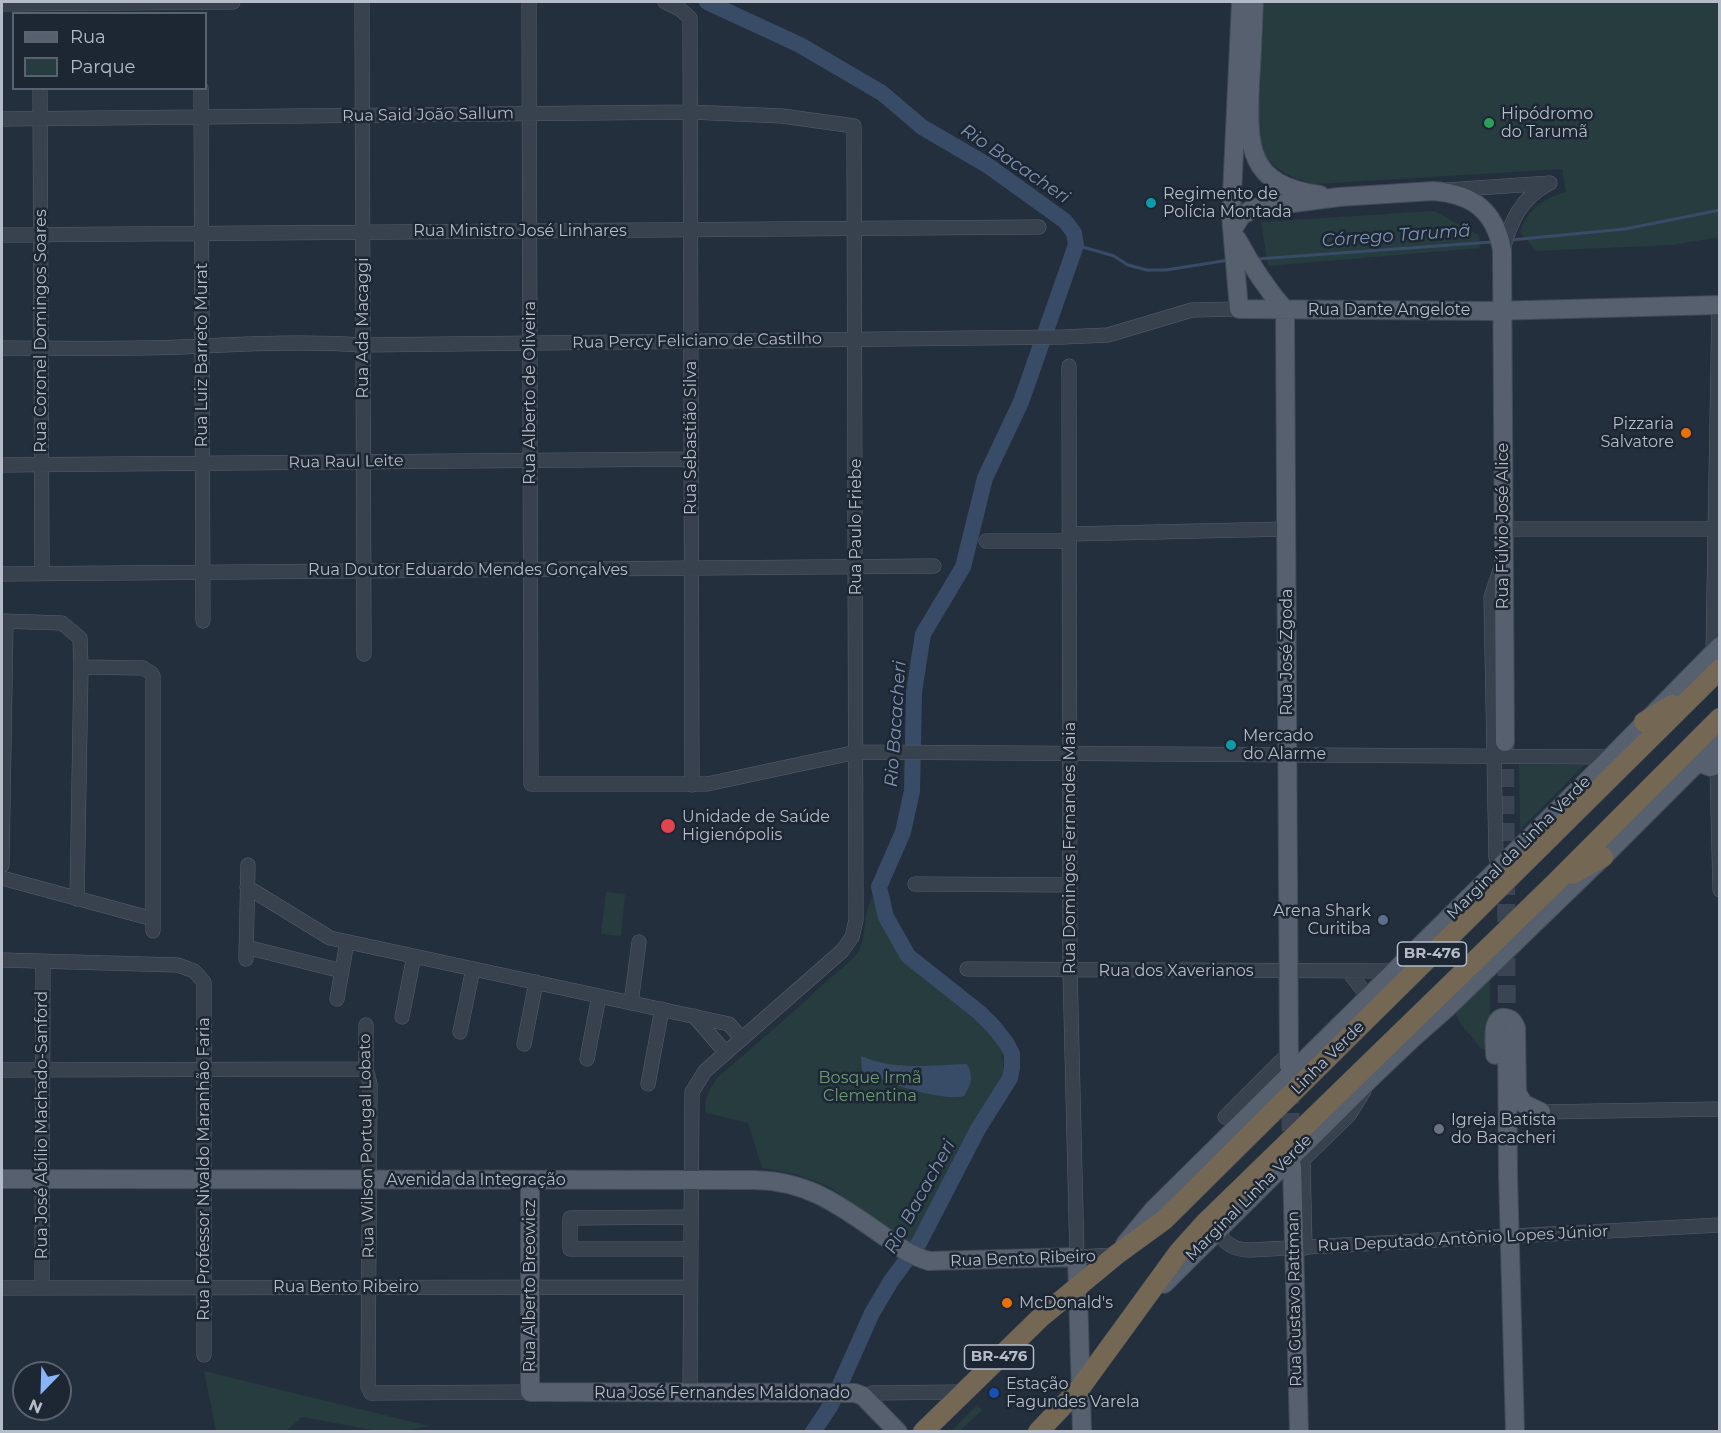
<!DOCTYPE html>
<html>
<head>
<meta charset="utf-8">
<style>
  body { margin:0 }
  #map { position:relative; width:1721px; height:1433px; overflow:hidden; background:#242f3e; font-family:Montserrat,sans-serif }
  canvas { display:block }
  .frame { position:absolute; inset:0; border:3px solid #b4bcc9; pointer-events:none }
  .legend { position:absolute; left:12px; top:12px; width:195px; height:78px; box-sizing:border-box; background:#1d2633; border:2px solid #59626f; margin:0; padding:8px 10px; list-style:none; font-size:18px; color:#b4bcc9 }
  .legend li { display:flex; align-items:center; gap:12px; height:30px }
  .legend b { width:30px; border:2px solid #59626f }
  .north { position:absolute; left:12px; top:1361px; width:60px; height:60px; box-sizing:border-box; background:#1d2633; border:2px solid #59626f; border-radius:50%; rotate:203deg; font-size:16px; font-weight:700; line-height:24px; text-align:center; color:#b4bcc9 }
  .north::after { content:''; display:block; margin:auto; width:21px; height:27px; background:#8ab4f8; clip-path:polygon(50% 0,100% 100%,50% 72%,0 100%) }
</style>
</head>
<body>
<div id="map">
<canvas width="1721" height="1433"></canvas>
<div class="frame"></div>
<ul class="legend">
<li><b style="height:8px;background:#56606e"></b>Rua</li>
<li><b style="height:16px;background:#263c3f"></b>Parque</li>
</ul>
<div class="north">N</div>
</div>
<script>
const context = document.querySelector('canvas').getContext('2d');
context.lineJoin = 'round';
function fillPath(path, color) { context.fillStyle = color; context.fill(path, 'evenodd'); }
function stroke(path, color, width, dash) { context.strokeStyle = color; context.lineWidth = width; context.lineCap = dash ? 'butt' : 'round'; context.setLineDash(dash || []); context.stroke(path); }
function drawText(font, color, halo, rows, align = 'center') {
  context.font = font + ' Montserrat,sans-serif'; context.lineWidth = 5; context.setLineDash([]); context.textBaseline = 'middle'; context.strokeStyle = halo; context.fillStyle = color; for (const [text, x, y, turn = 0] of rows) {
    context.save(); context.translate(x, y); context.rotate((+turn || 0) * Math.PI / 180); context.textAlign = isNaN(turn) ? turn : align; if (halo) context.strokeText(text, 0, 0); context.fillText(text, 0, 0); context.restore();
  }
}
const green = new Path2D(`
  M1264,2H1719V237L1672,245L1536,251L1520,232C1529,207 1543,199 1566,192L1562,169L1315,184C1296,180 1272,170 1263,151C1261,145 1260,137 1258,131Z
  M1434,211L1479,235L1480,248L1268,266L1261,222Z
  M1519,764L1584,765L1520,830Z
  M606,892L625,894L621,936L601,934Z
  M879,892L885,918L907,957L973,1015L1001,1045L1004,1073L970,1127L910,1245L830,1187L796,1174L762,1168L748,1123L706,1113C703,1099 710,1088 718,1077C755,1045 793,1013 829,979C838,971 853,961 859,950C868,935 862,899 879,892Z
  M1490,973V1049H1481C1473,1035 1455,1024 1455,1008Z
  M204,1371L429,1426L406,1431H378L302,1417L286,1431H216Z
  M977,1405L982,1410L960,1431H951Z`);
const water = new Path2D(`
  M861,1056C896,1071 930,1065 967,1064C974,1076 971,1085 964,1096C939,1102 885,1082 862,1071Z`);
const stream = new Path2D(`
  M1511,240L1625,229L1720,210
  M1076,245L1114,256L1128,265L1147,270H1166L1229,260
  M1257,259L1492,242`);
const river = new Path2D(`
  M707,2L800,45L882,93L922,127L987,165L1065,221L1074,233L1076,245L1021,402L985,478L963,567L923,634L914,692L912,791L903,832L879,887L886,917L908,956L980,1013L993,1026L1007,1044L1012,1054V1068L1010,1078L978,1129L919,1243L891,1281L872,1313L831,1405L813,1432`);
const majorTunnel = new Path2D(`
  M1505,742L1507,1034
  M1290,1086L1291,1149`);
const minor = new Path2D(`
  M362,2L364,654
  M529,2L531,784H707L857,752L1611,757
  M665,2L680,9L690,18L692,785
  M2,4L233,2
  M40,88L42,573
  M201,88L203,621
  M2,119L690,112L782,116L854,126L856,920L852,937L842,951L705,1071L692,1092L690,1392
  M1447,190L1550,183
  M2,235L1039,227
  M1503,249C1511,221 1521,198 1548,184
  M2,348C68,348 136,350 203,346C256,343 310,341 363,345L1063,337L1108,335L1192,310L1239,309
  M1069,366L1070,970L1077,1257L1116,1255
  M2,465L691,459
  M1503,529H1720
  M1069,534L1286,529
  M986,541H1069
  M2,574L934,566
  M2,621L62,623L80,638L81,667L77,899
  M1713,653L1719,305
  M81,667L143,668L151,673L153,676V931
  M1717,767L1720,890
  M1496,858L1491,597L1501,567
  M2,865L6,621
  M2,878L153,919
  M915,884L1070,885
  M247,887L330,938L729,1024L742,1039
  M246,947L342,971
  M246,959L248,865
  M2,960L178,965L194,971L204,982V1355
  M967,969L1394,971
  M1349,972L1368,997
  M337,999L347,942
  M631,1003L639,942
  M694,1016L726,1053
  M402,1017L414,956
  M366,1025V1069L370,1084L368,1387L371,1393L530,1392
  M460,1032L473,969
  M524,1044L536,982
  M587,1059L599,996
  M2,1070L366,1069
  M648,1084L662,1009
  M1541,1112L1720,1109
  M1225,1117L1289,1053
  M1218,1228C1222,1244 1235,1250 1250,1250L1720,1225
  M1305,1248L1303,1160L1349,1115L1364,1091
  M690,1249H570V1218L690,1217
  M42,1287L43,963
  M2,1288L690,1287
  M872,1393L962,1392`);
const major = new Path2D(`
  M1241,2L1231,216L1239,309L1491,311L1720,305
  M1254,2C1253,29 1252,57 1250,84C1248,146 1246,185 1320,195
  M1233,229L1241,216L1254,208L1339,197L1433,191C1473,194 1495,211 1502,250L1505,742
  M1237,239C1251,265 1266,288 1285,310
  M1285,310L1289,1066
  M1697,762L1711,767L1720,764
  M1507,1036L1508,1174L1515,1432
  M1495,1055C1495,1046 1490,1015 1506,1018C1512,1019 1514,1023 1516,1028L1517,1093L1524,1104L1541,1112
  M1292,1166L1299,1432
  M2,1179L755,1180C808,1181 839,1205 881,1234C896,1245 911,1256 929,1261L1077,1257L1082,1432
  M530,1180V1392L855,1393L863,1396L898,1432
  M1125,1244L1153,1210L1611,757L1720,646
  M1164,1284L1371,1078L1413,1038L1447,1008L1603,857L1720,740`);
const highway = new Path2D(`
  M1644,722L1672,705
  M1572,874L1603,857
  M923,1432L1040,1318L1116,1255L1164,1220L1720,669
  M1038,1432L1080,1388L1179,1252L1205,1223L1554,884L1720,718`);
const markers = [
  [1489,123,6,"#2e9e5b"],
  [1151,203,6,"#0f9aa8"],
  [1686,433,6,"#e8710a"],
  [1231,745,6,"#0f9aa8"],
  [668,826,8,"#e0444e"],
  [1383,920,6,"#5c6f8a"],
  [1439,1129,6,"#6b7280"],
  [1007,1303,6,"#e8710a"],
  [994,1393,6,"#1a4fb4"]
];
const shields = [
  [1432,954,69],
  [999,1357,69]
];
const shieldNames = [
  ["BR-476",1432,954],
  ["BR-476",999,1357]
];
const poiNames = [
  ["Hipódromo",1501,114],
  ["do Tarumã",1501,132],
  ["Regimento de",1163,194],
  ["Polícia Montada",1163,212],
  ["Pizzaria",1674,424,"right"],
  ["Salvatore",1674,442,"right"],
  ["Mercado",1243,736],
  ["do Alarme",1243,754],
  ["Unidade de Saúde",682,817],
  ["Higienópolis",682,835],
  ["Arena Shark",1371,911,"right"],
  ["Curitiba",1371,929,"right"],
  ["Igreja Batista",1451,1120],
  ["do Bacacheri",1451,1138],
  ["McDonald's",1019,1303],
  ["Estação",1006,1384],
  ["Fagundes Varela",1006,1402]
];
const streetNames = [
  ["Rua Said João Sallum",428,115,-1],
  ["Rua Ministro José Linhares",520,231],
  ["Rua Dante Angelote",1389,310],
  ["Rua Ada Macaggi",363,328,-90],
  ["Rua Coronel Domingos Soares",41,331,-90],
  ["Rua Percy Feliciano de Castilho",697,341,-1],
  ["Rua Luiz Barreto Murat",202,355,-90],
  ["Rua Alberto de Oliveira",530,393,-90],
  ["Rua Sebastião Silva",691,438,-90],
  ["Rua Raul Leite",346,462,-1],
  ["Rua Fúlvio José Alice",1503,526,-90],
  ["Rua Paulo Friebe",856,527,-90],
  ["Rua Doutor Eduardo Mendes Gonçalves",468,570],
  ["Rua José Zgoda",1287,652,-90],
  ["Rua Domingos Fernandes Maia",1070,848,-90],
  ["Marginal da Linha Verde",1519,848,-45],
  ["Rua dos Xaverianos",1176,971],
  ["Linha Verde",1328,1058,-45],
  ["Rua José Abílio Machado-Sanford",42,1125,-90],
  ["Rua Wilson Portugal Lobato",367,1146,-91],
  ["Rua Professor Nivaldo Maranhão Faria",204,1169,-90],
  ["Avenida da Integração",476,1180],
  ["Marginal Linha Verde",1249,1198,-45],
  ["Rua Deputado Antônio Lopes Júnior",1463,1239,-3],
  ["Rua Bento Ribeiro",1023,1259,-2],
  ["Rua Alberto Breowicz",530,1286,-90],
  ["Rua Bento Ribeiro",346,1287],
  ["Rua Gustavo Rattman",1295,1299,-91],
  ["Rua José Fernandes Maldonado",722,1393]
];
const parkNames = [
  ["Bosque Irmã",870,1078],
  ["Clementina",870,1096]
];
const waterNames = [
  ["Rio Bacacheri",1015,164,34],
  ["Córrego Tarumã",1396,236,-4],
  ["Rio Bacacheri",896,724,-86],
  ["Rio Bacacheri",920,1197,-61]
];
fillPath(green, '#263c3f');
fillPath(water, '#394c67');
stroke(stream, '#394c67', 3);
stroke(river, '#394c67', 16);
stroke(majorTunnel, '#3a4453', 18, [18, 9]);
stroke(minor, '#565f6c', 15);
stroke(major, '#414a57', 20);
stroke(highway, '#434c59', 21);
stroke(minor, '#38414e', 14);
stroke(major, '#56606e', 18);
stroke(highway, '#746855', 20);
for (const [x, y, r, color] of markers) { const dot = new Path2D(); dot.arc(x, y, r, 0, 2 * Math.PI); context.fillStyle = color; context.fill(dot); stroke(dot, '#1d2633', 2); }
for (const [x, y, w] of shields) { const box = new Path2D(); box.roundRect(x - w / 2, y - 12, w, 24, 4.5); context.fillStyle = '#1d2633'; context.fill(box); stroke(box, '#b4bcc9', 1.5); }
drawText('bold 15px', '#b4bcc9', null, shieldNames);
drawText('16px', '#b4bcc9', '#1d2633', poiNames, 'left');
drawText('16px', '#b4bcc9', '#1d2633', streetNames);
drawText('16px', '#6b9a76', '#1d2633', parkNames);
drawText('italic 18px', '#7c92b1', '#1d2633', waterNames);
</script>
</body>
</html>
